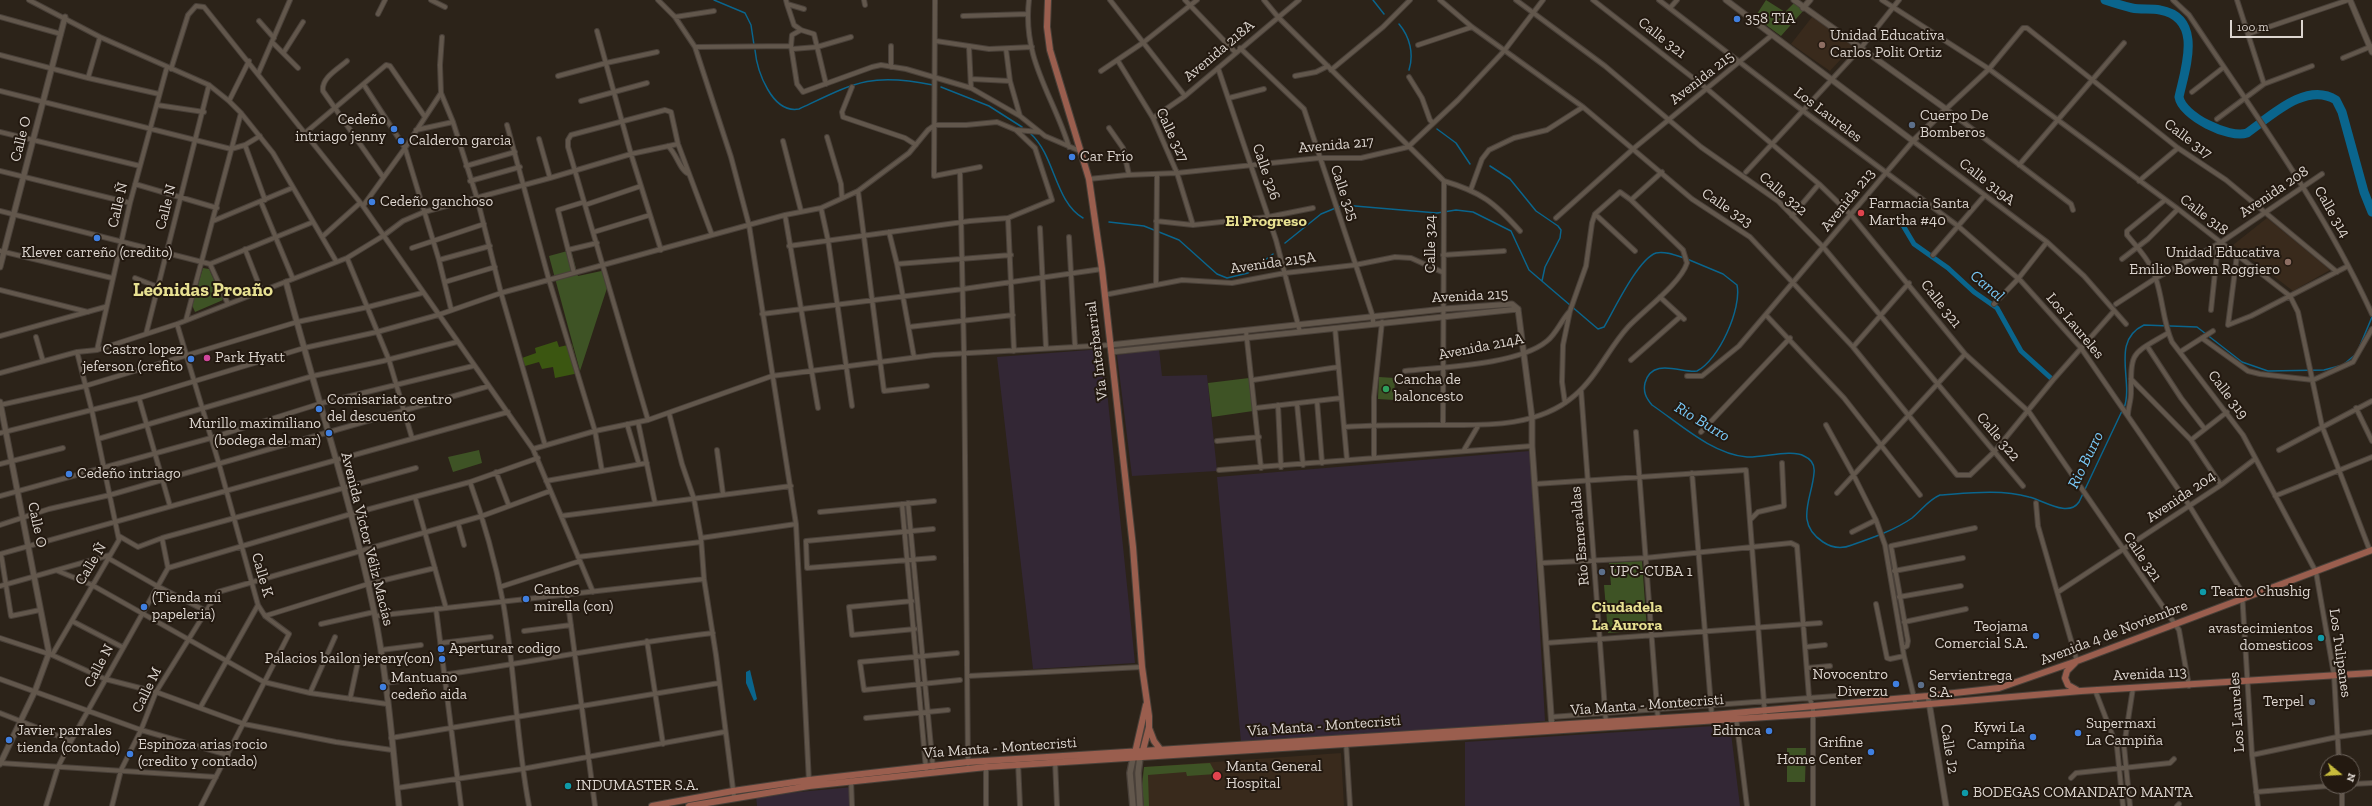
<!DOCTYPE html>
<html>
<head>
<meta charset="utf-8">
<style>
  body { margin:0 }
  #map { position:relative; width:2372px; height:806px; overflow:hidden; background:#2c2319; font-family:"Zilla Slab",serif }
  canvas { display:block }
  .north { position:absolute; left:2320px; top:754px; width:40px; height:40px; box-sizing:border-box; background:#231910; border:1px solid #6d645c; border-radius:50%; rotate:108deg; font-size:11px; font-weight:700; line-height:16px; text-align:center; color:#dcd5cf }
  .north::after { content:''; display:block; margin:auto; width:14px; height:18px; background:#c7bb3c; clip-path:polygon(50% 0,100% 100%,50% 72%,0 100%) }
  .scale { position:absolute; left:2230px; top:20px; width:73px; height:18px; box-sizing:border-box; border:2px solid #dcd5cf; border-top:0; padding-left:5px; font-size:12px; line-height:14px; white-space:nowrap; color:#dcd5cf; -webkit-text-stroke:3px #231910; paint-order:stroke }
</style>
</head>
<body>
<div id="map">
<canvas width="2372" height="806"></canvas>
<div class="north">N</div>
<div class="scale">100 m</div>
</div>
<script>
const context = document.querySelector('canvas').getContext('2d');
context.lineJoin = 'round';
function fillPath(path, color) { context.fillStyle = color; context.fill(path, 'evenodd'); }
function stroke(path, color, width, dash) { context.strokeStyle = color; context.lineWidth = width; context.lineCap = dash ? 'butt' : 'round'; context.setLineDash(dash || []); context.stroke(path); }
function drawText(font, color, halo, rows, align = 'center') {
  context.font = font + ' "Zilla Slab",serif'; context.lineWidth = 4; context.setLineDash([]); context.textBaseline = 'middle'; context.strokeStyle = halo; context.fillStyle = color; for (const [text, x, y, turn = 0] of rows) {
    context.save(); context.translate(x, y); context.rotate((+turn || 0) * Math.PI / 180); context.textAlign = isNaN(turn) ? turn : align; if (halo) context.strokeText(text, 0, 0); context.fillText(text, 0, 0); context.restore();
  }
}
const industrial = new Path2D(`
  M1103,349L1099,354L1100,360L1104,362L1135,663L1033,669L997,357Z
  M1159,349L1162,376L1207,375L1217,471L1132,476L1117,355Z
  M1530,451L1545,721L1346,738L1241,742L1217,477Z
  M1730,725L1740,806H1465V742Z
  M853,787V806H757L756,796Z`);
const built = new Path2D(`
  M1812,17L1853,46L1830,71L1791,44Z
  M2267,218L2330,270L2293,291L2233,245Z
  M1341,753L1344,806H1144L1142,786L1144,767Z`);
const green = new Path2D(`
  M1766,0L1785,12L1794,3L1804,10L1781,36L1755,17Z
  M571,250L578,276L606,270L609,282L580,371L549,256Z
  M203,268L209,269L223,300L195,312L192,305Z
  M1379,377L1395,378L1394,400L1378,399Z
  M1249,378L1253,411L1212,417L1208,383Z
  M479,450L482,463L453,472L448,457Z
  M1642,561L1647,630L1608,633L1604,585H1611L1609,563Z
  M1787,748H1806L1805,782H1787Z
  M1210,763L1216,774L1187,776L1186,772L1148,775L1149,806H1144L1142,786L1144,767Z`);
const forest = new Path2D(`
  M557,341L559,347L572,344L579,373L555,378L553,367L542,369L539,362L525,366L522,358L536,353L535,348Z`);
const water = new Path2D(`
  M750,670L757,699L754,701L746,683V672Z`);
const stream = new Path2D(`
  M714,0L745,13L751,25L754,45
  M1373,0L1384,14
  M1399,24C1410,37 1414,54 1409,70
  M755,50C757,71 772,114 799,109C854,83 870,72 933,85
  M941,87L989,106L1022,127
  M1437,129L1456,143L1470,164
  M1031,134C1055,156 1055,202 1083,218
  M1490,166L1510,179L1536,211L1558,226L1561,230L1560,238L1545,267L1542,281
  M1109,222L1144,226L1179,240L1217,274L1227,278L1248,273L1273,254
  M1285,243L1321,214L1343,205L1437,213L1456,210L1473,212L1511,231L1529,270L1598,329L1604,327C1614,310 1638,259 1656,253C1665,251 1675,255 1684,258
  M1687,259L1723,274L1737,285C1742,308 1719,360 1697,371C1681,373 1652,357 1645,383C1643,392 1646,398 1652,405C1680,424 1712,454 1747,457C1762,458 1792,449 1804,456C1811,459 1815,465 1814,473C1812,499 1794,523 1823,542C1832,548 1842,549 1852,545C1872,538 1895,530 1912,518C1922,510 1928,500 1940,495C1969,493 2001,489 2029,497C2043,500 2068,518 2079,502L2122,411
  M2359,348L2372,317
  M2344,364L2355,355
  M2124,408C2134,381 2110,341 2144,325L2197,327L2242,362L2268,371L2324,370L2339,366`);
const canal = new Path2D(`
  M1898,217L1914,244L1948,268L1974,292L1997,308L2021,351L2053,380`);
const river = new Path2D(`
  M2105,0C2114,3 2123,6 2132,8C2141,10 2151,8 2160,10C2204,18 2185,69 2179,97C2182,116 2229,139 2247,133C2270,117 2306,81 2336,100L2342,112L2364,192L2372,212`);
const minor = new Path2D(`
  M29,0L100,37L209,85L229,101L241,113L273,153L336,261
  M431,0L445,7
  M658,0L675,17L695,47L731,157L749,225L796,524L809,782
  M786,0L787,4L804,9
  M864,0L865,5
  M935,0L934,176L980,167
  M1029,0C1022,59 1053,95 1069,147
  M1110,0L1185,96
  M1185,0L1235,52
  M1264,0L1278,17L1444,181L1443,425
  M1440,0L1472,27L1583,107L1692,199L1750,237L1853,347L1957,475H1970L1994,452L2053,380L2114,311
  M1516,0L1605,66L1701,147L1778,201L1824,248L2023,486
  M1593,0L1706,88L1819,184L1852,216L1965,354L2029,412L2179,630L2189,686
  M1659,0L1802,110L1958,226L2021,281L2081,348L2189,505L2242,592L2252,755L2258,806
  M1882,0L1989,69L2178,209L2290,296L2298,312L2322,426L2370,551
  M2173,0L2189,15C2254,113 2323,207 2372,314
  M2237,0L2264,84
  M787,4L794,25L801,30L814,34L826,84
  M1670,8L1677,0
  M378,14L385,0
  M963,16L1028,14
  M0,17L61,34
  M675,17L714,11
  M259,21L274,38
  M597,31L631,154L661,250
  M2248,34L2348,0
  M442,37L440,65L441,93L453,122L477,198L501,293L545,445
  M936,41L989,49L1032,47
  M272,42L298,68
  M1418,45L1472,27
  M791,46L792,35L801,30
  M891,46V67
  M695,47L791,46L797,84L803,92L872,67L881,65L906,69L971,88L1020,116L1045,136L1080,151
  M969,47L971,88
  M1240,48L1304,109L1373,317V324
  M792,49L817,47L851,37
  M1006,49L1010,81L1020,116
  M284,52L303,22
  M0,55L88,78L159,94
  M2343,58L2372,46
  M347,61C338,69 321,78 323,91L383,177
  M1118,61L1153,118L1177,173L1193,225
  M1218,68L1276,240L1300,332
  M171,69L188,15L196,6L204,7L363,206L533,449L593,592
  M1331,70L1383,27L1410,0
  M1101,71L1144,42L1197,0
  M258,74L290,0
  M558,76L606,63L657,52
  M1295,76L1316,72L1328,66
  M1409,77L1422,98L1430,120L1433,123
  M88,78L100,37
  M971,79L1010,81
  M364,85L405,148L439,260L451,309
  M852,87L842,112L843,117L905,138L916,145
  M0,91L231,149L245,145L260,136
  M2192,92L2224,67
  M1229,98L1264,89
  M229,101L249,61
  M581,101L647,83
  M157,105L204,112
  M1153,118L1185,96L1299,0
  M2217,119L2264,84L2312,66
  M507,125L549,280L595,431L602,471
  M1109,128L1123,148L1129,175
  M416,130L453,122
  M1017,130L1039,132
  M0,132L140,166
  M305,133L386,65L390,66L425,117
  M827,137L841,184L842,198
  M539,139L550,178
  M783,141L801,211
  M245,145L265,200
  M668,146C677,154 680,171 689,174
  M2019,165L2124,43
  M466,166L515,152
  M0,171L130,203
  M960,171L964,354L968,764
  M1746,172L1860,49L1899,0
  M1089,179L1127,175L1177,173L1319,158H1361L1408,147L1458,100L1504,51L1543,0
  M470,181L520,167
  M1444,181C1481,192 1494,202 1520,231
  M2139,181L2178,148
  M135,184L217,208
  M1471,189L1482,159L1489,150L1514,138L1547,130L1583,107
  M858,191L884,391L927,386
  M1631,200L1662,172
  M2165,200L2127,231V235C2138,248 2151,262 2156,279C2163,300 2163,322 2172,342L2243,435L2316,572L2334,675L2339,762
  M261,202L293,279
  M585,205L641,186
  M363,206L405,148L441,93
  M821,208L828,240L852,406
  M2073,210L2071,204L1946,109L1989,69L2023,28H2027L2178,148L2226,180L2337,272
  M0,211L210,264L313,222
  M1595,214L1635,251
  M785,215L818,408
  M1792,216L1819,184
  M1008,218L1014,351
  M1556,218L1633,149L1772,35
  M213,221L292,188
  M1156,221L1193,225L1268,217L1313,208
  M1040,228L1046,348
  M594,232L650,215
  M889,232L897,264
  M322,237L360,203
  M1069,237L1075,346
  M412,248L484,224
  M245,249L261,290
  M568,250L597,243
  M0,251L112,278
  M1443,255L1504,251
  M1933,255L1985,195
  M2237,255L2228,325L2251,316L2348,266
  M347,258L389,360L412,438
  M2122,259L2148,239L2178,209
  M439,260L490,246
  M210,264L228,304
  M574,273L558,210L584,202
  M135,278L158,287
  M445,282L495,267
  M1156,285L1157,175
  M0,290L88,312
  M1104,295L1182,280L1232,283L1285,273L1355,265L1395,257L1411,258L1442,272
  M1660,297L1684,319
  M1994,304L2018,279L2047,242
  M2116,304L2156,278L2220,243L2322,174
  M2211,310L2218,244
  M762,314L963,289L1102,269
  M1766,315L1844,398L1920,495
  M186,320L241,113
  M177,324L219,464L258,605L265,616L289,634L201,806
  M909,327L1013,315
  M1335,328L1347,460
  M1246,331L1261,468
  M146,334L209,85
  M0,336L105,307
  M36,337L43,361
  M2202,338L2248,371L2260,374L2313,380L2353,362L2372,329
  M2147,346L2181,398L2204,428
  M1853,347L1909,283
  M97,350L130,203L167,67
  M2180,352L2213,331
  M914,357L897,264L1011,255
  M1631,360L1681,316
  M1405,371C1442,367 1518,365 1547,341C1556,334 1561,321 1569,312
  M0,373L77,352L97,350L177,324L347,258L383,236L403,221L424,212L550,178L631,154L678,144
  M1687,376H1702L1739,346L1913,141L2047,242L2084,276L2126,324
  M2131,379L2191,440L2221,485
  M1253,380L1338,367
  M1581,390L1606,723
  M139,398L170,506
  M1317,401L1322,463
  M1297,404L1303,465
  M0,405L85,386L297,322L368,307L422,293
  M1278,405L1281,467
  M1256,408L1341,398
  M2356,408L2372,441
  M669,413L682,464L694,499L701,538L704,579L716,655L734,797
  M2128,415C2128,408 2131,401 2131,393C2131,350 2131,355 2168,333
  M648,420L568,147V140L571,135L665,110L671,112L678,144L712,235
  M638,422L655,503
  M627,424L639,464
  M1826,425L1853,474L1876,520L1885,545L1904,656L1916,706
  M1344,427C1374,425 1403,425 1432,425C1479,425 1536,429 1574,396C1597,377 1608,349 1628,327C1643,311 1681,283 1687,263L1683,250L1631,200L1620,192L1595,214L1592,223L1586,266L1570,311L1563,345L1562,382L1565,403
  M1636,432L1658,720
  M1701,432L1790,338
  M0,433L139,398L304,348L377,332L438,315L501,293L785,215L821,208L858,191L909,153L928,130L935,125H966L997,122L1016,130L1035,148L1052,200L1008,218L970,221L789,246
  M98,439L313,376L383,361L457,342
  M2191,440L2227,412
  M1217,441L1259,437
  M533,449L595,431L648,420L772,376L934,355L1110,345
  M717,450L723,494
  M1464,450L1478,426
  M2279,450L2372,401
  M1374,458V397L1382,322
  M0,464L63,448
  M1219,470L1532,446
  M496,472L509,506
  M1692,473L1712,718
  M546,481L647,463
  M470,482C484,521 495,560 503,602C515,669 516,738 529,806
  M1535,484L1746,470L1765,716
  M1837,493L1965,354
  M0,496L211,438L322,403L473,366
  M2275,496L2372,457
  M415,497L446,608
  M908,503L933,768
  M2036,503L2038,526L2077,661
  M902,504L926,769
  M820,512L934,501
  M561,516L791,486
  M1750,520L1758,512L1784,506L1782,463
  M458,523L464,545
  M0,525L49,509L110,495L489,386
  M933,529L806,541L807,568L934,558
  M1852,532L1876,520
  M119,536L138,547L162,538L416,468
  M701,538L796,524
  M0,554L508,412
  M1,554L11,616L40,610
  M578,557L701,542
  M108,558L157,586L206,611
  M1541,563L1645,558L1791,543L1797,546L1809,697L1813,707V806
  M168,568L351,514L470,482L538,458
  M58,571L92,585L264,682L310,693L387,704
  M1894,571L1963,558
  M0,586L110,555
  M500,587L580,561
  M2058,592L2221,485L2255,459
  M567,596L595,806
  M1899,597L1961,586
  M912,601L849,607L852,635L915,629
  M1876,604L1887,658L1890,659L1904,656
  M436,609L461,806
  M265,616L368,584L435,568
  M375,616L704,579
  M72,621L122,647
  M1904,622L1966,609
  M321,624L374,612
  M524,631L571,625
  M0,638L52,655L105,679L156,692L244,724L336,742L392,750
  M647,641L663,744
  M441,643L491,637
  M1546,643L1820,623
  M1806,647L1825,645
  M1903,648L1907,646L1908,641L1891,546L1975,528
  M381,650L421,645
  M957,653L860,662L864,690L960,680
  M52,655L119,540L92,411L77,352
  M1807,668L1830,666
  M968,676L1142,667
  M0,679L141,730L228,755
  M384,683C494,670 603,646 713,633
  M2095,690L2117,747L2123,806
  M310,693L335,637
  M350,699L359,657
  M200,708L258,605
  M0,713L71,741
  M1551,717L1836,696
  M1736,717L1747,806
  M866,718L948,710
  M391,738L719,683
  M1346,742L1350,806
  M2252,755L2337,737L2372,732
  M1055,760L1057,806
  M1018,762L1020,806
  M0,763L216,777
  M986,765V806
  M2071,778L2076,773L2170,763L2174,759
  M851,780L852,806
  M2352,784L2372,783
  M2342,786V806
  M397,788L522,769L724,732
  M2256,792L2328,786
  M46,806L58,767L71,741L168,568L162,538
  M112,806L121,770L141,730L156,692L218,592L482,516L550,491
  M2130,806L2124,746L2133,688
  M2177,806L2179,804`);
const tertiary = new Path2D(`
  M1726,0L1913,141L1946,109L1794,0
  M2350,0L2372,52
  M1803,8L1810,0
  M0,267L65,17
  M286,282C315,392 351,500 374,611C387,675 392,741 399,806
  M1518,309L1532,418V446L1552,728
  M1110,345L1444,309L1512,304L1518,309
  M1111,352L1518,309
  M0,402L49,653L35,691L0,764
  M1928,696L1946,806`);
const secondary = new Path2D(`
  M1133,806L1130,773L1133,758
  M1140,806L1138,773L1140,757`);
const primary = new Path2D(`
  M1048,0L1047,27L1050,50L1089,179L1102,269L1133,547L1142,667L1149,716V727L1142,754
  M2075,663L2067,671L2065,678L2068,685L2077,690
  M1149,728L1154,741L1160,749
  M1135,753L1146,705
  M652,806L733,791L809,780L968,762L1712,715L1928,696L1999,688L2077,661L2372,550
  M689,806L809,786L986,767L1813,714L2081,691L2372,673`);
const markers = [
  [1737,19,4,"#3f7fe0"],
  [1822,45,4,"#8d6e63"],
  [1912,125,4,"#5c6f8a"],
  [394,129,4,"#3f7fe0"],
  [401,141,4,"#3f7fe0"],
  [1072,157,4,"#3f7fe0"],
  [372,202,4,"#3f7fe0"],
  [1861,213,4,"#e0444e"],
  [97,238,4,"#3f7fe0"],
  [2288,262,4,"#8d6e63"],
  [207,358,4,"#d1479c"],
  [191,359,4,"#3f7fe0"],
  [1386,389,4,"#2e9e5b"],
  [319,409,4,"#3f7fe0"],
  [329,433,4,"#3f7fe0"],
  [69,474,4,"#3f7fe0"],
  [1602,572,4,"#5c6f8a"],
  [2203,592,4,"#0f9aa8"],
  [526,599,4,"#3f7fe0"],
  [144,607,4,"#3f7fe0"],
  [2036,636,4,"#3f7fe0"],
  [2321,638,4,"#0f9aa8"],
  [441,649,4,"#3f7fe0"],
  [442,659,4,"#3f7fe0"],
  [1896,684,4,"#3f7fe0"],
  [1921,685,4,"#5c6f8a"],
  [383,687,4,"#3f7fe0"],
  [2312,702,4,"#5c6f8a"],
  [1769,731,4,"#3f7fe0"],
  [2078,733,4,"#3f7fe0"],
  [2033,737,4,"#3f7fe0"],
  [9,740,4,"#3f7fe0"],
  [1871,752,4,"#3f7fe0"],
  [130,754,4,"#3f7fe0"],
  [1217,776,5,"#e0444e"],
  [568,786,4,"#0f9aa8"],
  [1965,793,4,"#0f9aa8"]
];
const poiNames = [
  ["358 TIA",1745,19],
  ["Unidad Educativa",1830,36],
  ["Carlos Polit Ortiz",1830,53],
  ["Cuerpo De",1920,116],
  ["Bomberos",1920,133],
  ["Cedeño",386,120,"right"],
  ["intriago jenny",386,137,"right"],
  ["Calderon garcia",409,141],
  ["Car Frío",1080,157],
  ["Cedeño ganchoso",380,202],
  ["Farmacia Santa",1869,204],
  ["Martha #40",1869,221],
  ["Klever carreño (credito)",97,253,"center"],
  ["Unidad Educativa",2280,253,"right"],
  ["Emilio Bowen Roggiero",2280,270,"right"],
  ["Castro lopez",183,350,"right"],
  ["jeferson (crefito",183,367,"right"],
  ["Park Hyatt",215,358],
  ["Cancha de",1394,380],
  ["baloncesto",1394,397],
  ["Comisariato centro",327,400],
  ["del descuento",327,417],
  ["Murillo maximiliano",321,424,"right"],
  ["(bodega del mar)",321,441,"right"],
  ["Cedeño intriago",77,474],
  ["UPC-CUBA 1",1610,572],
  ["Cantos",534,590],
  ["mirella (con)",534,607],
  ["Teatro Chushig",2211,592],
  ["(Tienda mi",152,598],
  ["papeleria)",152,615],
  ["Teojama",2028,627,"right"],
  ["Comercial S.A.",2028,644,"right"],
  ["avastecimientos",2313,629,"right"],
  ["domesticos",2313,646,"right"],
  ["Aperturar codigo",449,649],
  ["Palacios bailon jereny(con)",434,659,"right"],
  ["Novocentro",1888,675,"right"],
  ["Diverzu",1888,692,"right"],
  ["Servientrega",1929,676],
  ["S.A.",1929,693],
  ["Mantuano",391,678],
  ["cedeño aida",391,695],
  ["Terpel",2304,702,"right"],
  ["Supermaxi",2086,724],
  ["La Campiña",2086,741],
  ["Kywi La",2025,728,"right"],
  ["Campiña",2025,745,"right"],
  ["Javier parrales",17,731],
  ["tienda (contado)",17,748],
  ["Edimca",1761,731,"right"],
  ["Grifine",1863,743,"right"],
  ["Home Center",1863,760,"right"],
  ["Espinoza arias rocio",138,745],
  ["(credito y contado)",138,762],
  ["Manta General",1226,767],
  ["Hospital",1226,784],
  ["INDUMASTER S.A.",576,786],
  ["BODEGAS COMANDATO MANTA",1973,793]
];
const streetNames = [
  ["Calle 321",1662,38,38],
  ["Avenida 218A",1219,51,-40],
  ["Avenida 215",1702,78,-38],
  ["Los Laureles",1828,115,37],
  ["Calle 327",1172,135,65],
  ["Calle O",21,139,-76],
  ["Calle 317",2188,139,37],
  ["Avenida 217",1336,145,-5],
  ["Calle 326",1266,172,71],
  ["Calle 319A",1987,182,38],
  ["Avenida 208",2274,192,-34],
  ["Calle 325",1344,193,71],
  ["Calle 322",1783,194,41],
  ["Avenida 213",1848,200,-51],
  ["Calle Ñ",118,205,-77],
  ["Calle N",166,207,-76],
  ["Calle 323",1727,208,34],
  ["Calle 314",2332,212,60],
  ["Calle 318",2204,215,38],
  ["Calle 324",1431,244,-90],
  ["Avenida 215A",1273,263,-8],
  ["Avenida 215",1470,296,-3],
  ["Calle 321",1941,304,52],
  ["Los Laureles",2075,326,50],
  ["Avenida 214A",1481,347,-11],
  ["Vía Interbarrial",1097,351,-97],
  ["Calle 319",2228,395,53],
  ["Calle 322",1998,437,50],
  ["Avenida 204",2181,497,-34],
  ["Calle O",37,525,78],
  ["Río Esmeraldas",1580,536,-95],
  ["Avenida Víctor Véliz Macías",367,539,76],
  ["Calle 321",2142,557,56],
  ["Calle Ñ",91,564,-59],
  ["Calle K",262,575,74],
  ["Avenida 4 de Noviembre",2114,633,-21],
  ["Los Tulipanes",2340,653,82],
  ["Calle N",99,666,-62],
  ["Avenida 113",2150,674,-3],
  ["Calle M",147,690,-64],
  ["Vía Manta - Montecristi",1647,705,-4],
  ["Los Laureles",2237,712,-94],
  ["Vía Manta - Montecristi",1324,726,-4],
  ["Vía Manta - Montecristi",1000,748,-4],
  ["Calle J2",1949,749,81]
];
const neighbourhoodNames = [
  ["El Progreso",1266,221],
  ["Ciudadela",1627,607],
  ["La Aurora",1627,625]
];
const waterNames = [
  ["Canal",1987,286,40],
  ["Rio Burro",1702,422,31],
  ["Rio Burro",2086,460,-64]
];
const districtNames = [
  ["Leónidas Proaño",203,291]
];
fillPath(industrial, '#332735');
fillPath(built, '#392a1c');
fillPath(green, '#3e5325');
fillPath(forest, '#3b5611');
fillPath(water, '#0a658d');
stroke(stream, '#0a658d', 1.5);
stroke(canal, '#0a658d', 5);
stroke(river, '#0a658d', 9);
stroke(minor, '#494039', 6);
stroke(tertiary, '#494039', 7);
stroke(secondary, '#494039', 8);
stroke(primary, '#494039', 8);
stroke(minor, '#62574c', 4);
stroke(tertiary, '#62574c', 5);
stroke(secondary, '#62574c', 5.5);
stroke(primary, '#9a5e4e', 6);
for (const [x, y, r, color] of markers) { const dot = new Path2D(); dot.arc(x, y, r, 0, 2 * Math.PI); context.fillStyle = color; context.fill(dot); stroke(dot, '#231910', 1.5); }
drawText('15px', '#dcd5cf', '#231910', poiNames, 'left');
drawText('15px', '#dcd5cf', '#231910', streetNames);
drawText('bold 16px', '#e8e192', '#231910', neighbourhoodNames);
drawText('italic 16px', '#79c9f8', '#231910', waterNames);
drawText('bold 19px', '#e8e192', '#231910', districtNames);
</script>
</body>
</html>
